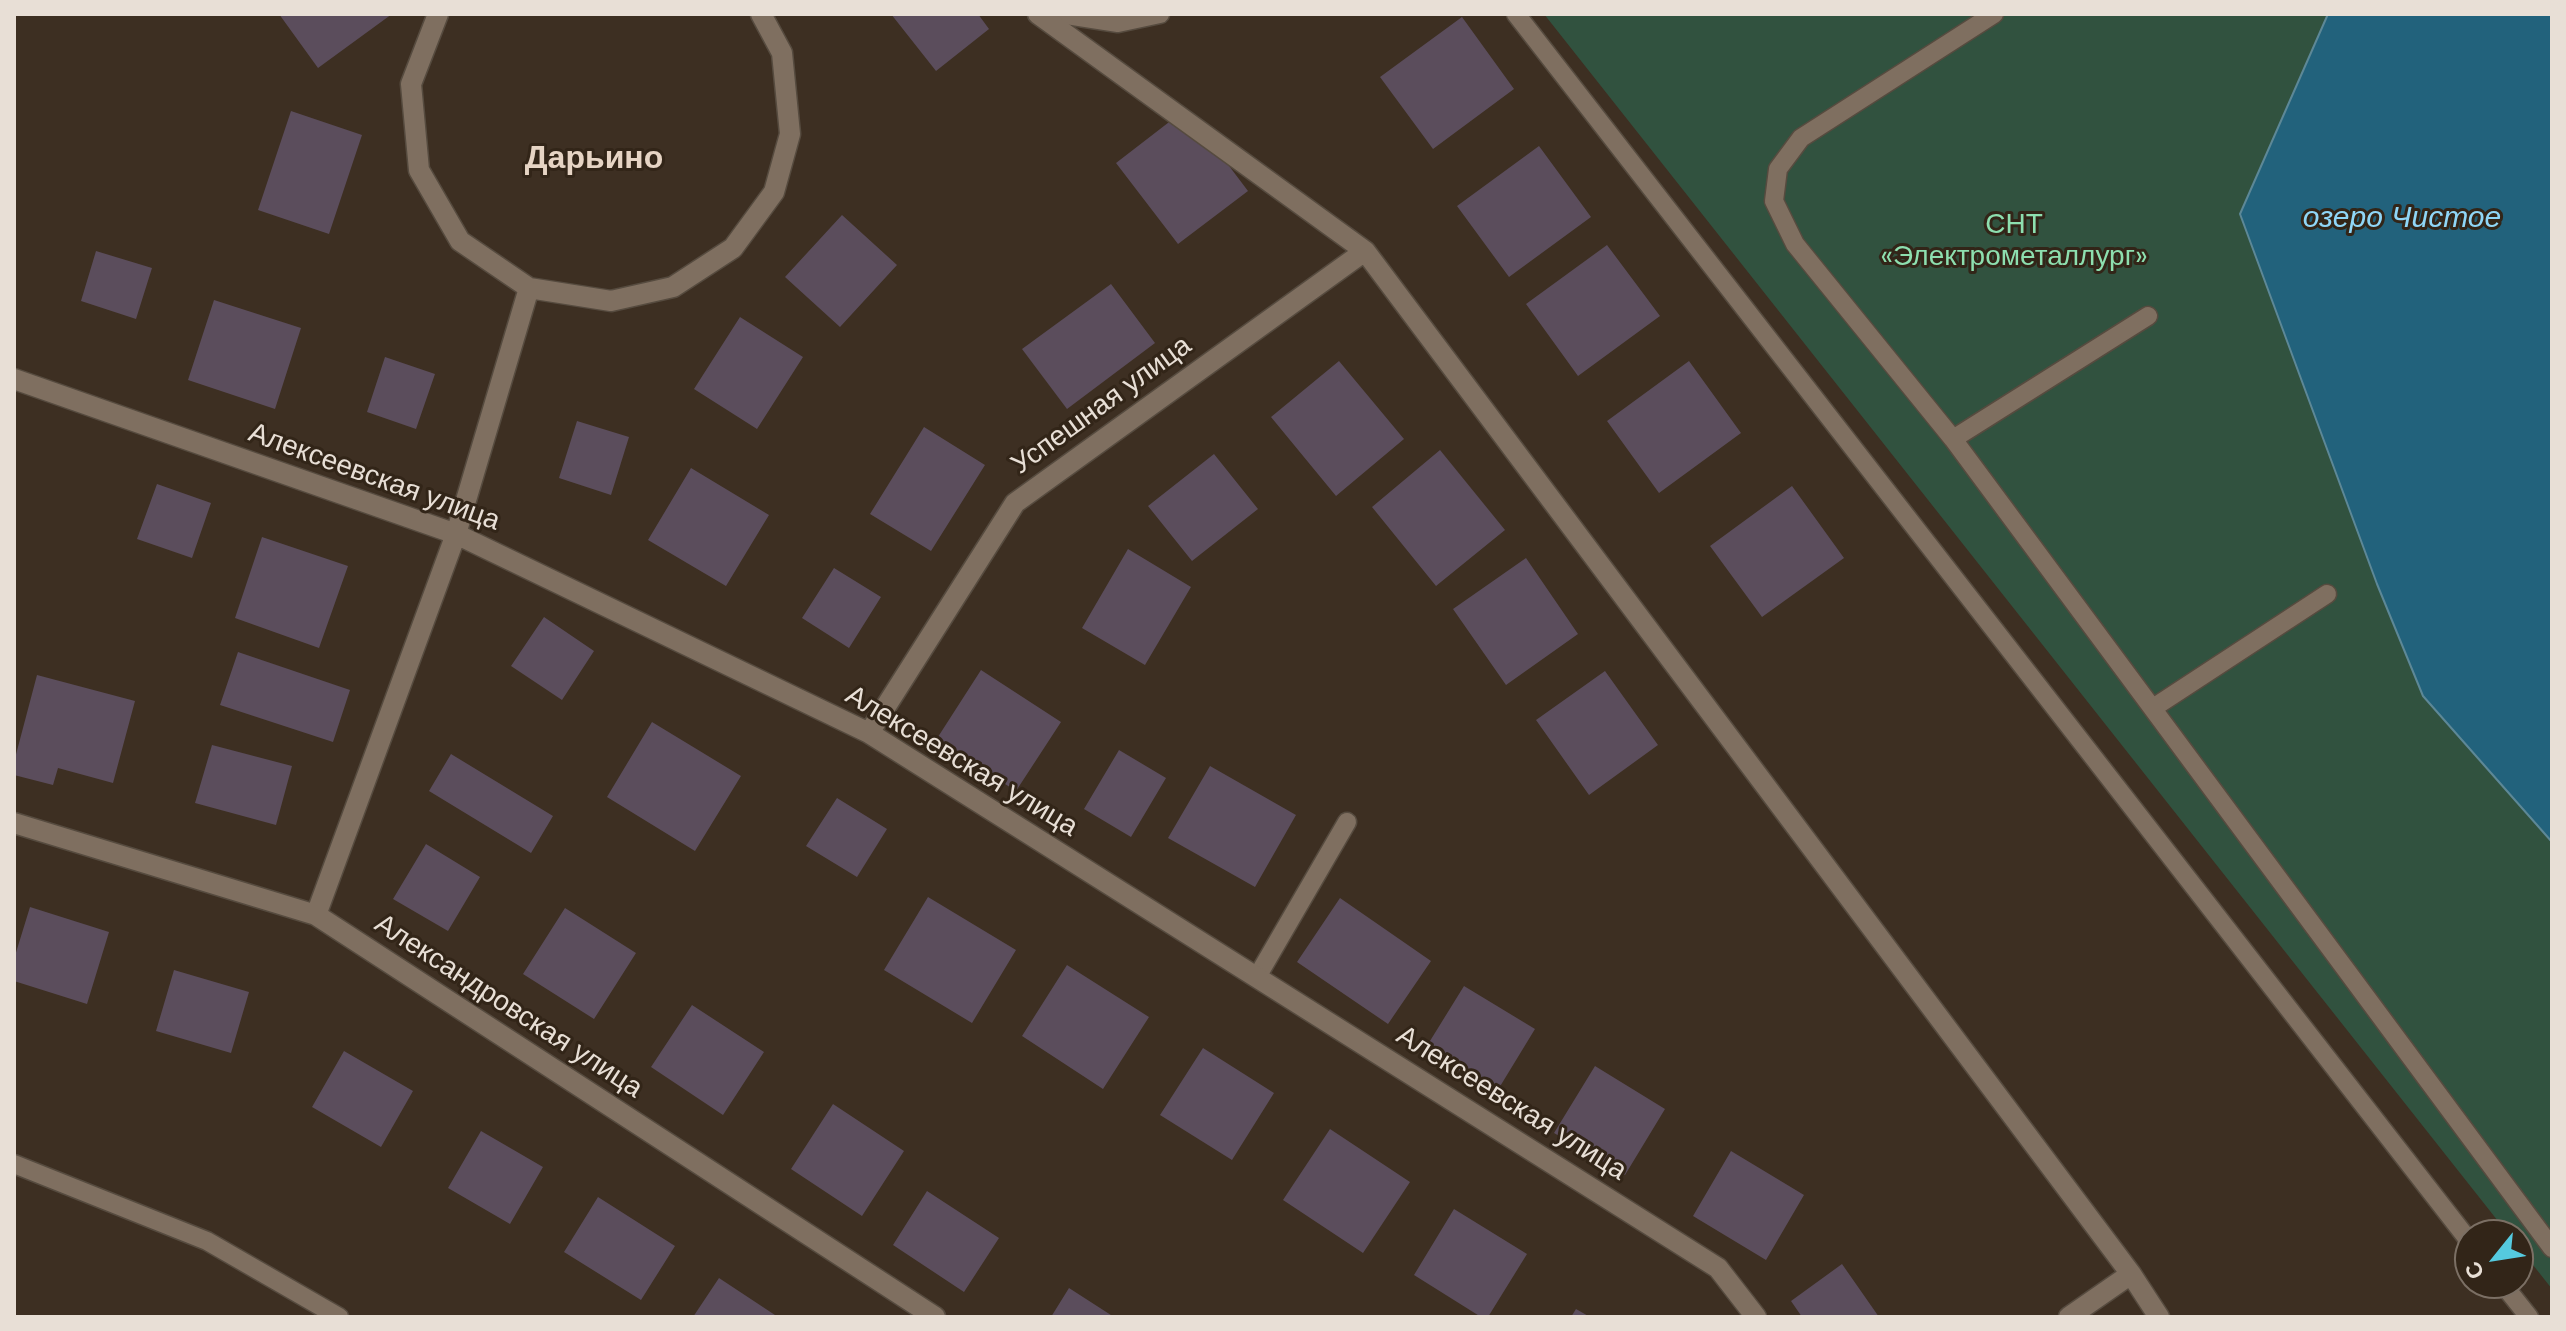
<!DOCTYPE html>
<html>
<head>
<meta charset="utf-8">
<style>
  body { margin:0 }
  #map { position:relative; width:2566px; height:1331px; overflow:hidden; background:#3d2f22; font-family:"DM Sans",sans-serif }
  canvas { display:block }
  .frame { position:absolute; inset:0; border:16px solid #e8dfd6; pointer-events:none }
  .north { position:absolute; left:2454px; top:1219px; width:80px; height:80px; box-sizing:border-box; background:#322518; border:2px solid #7b6f64; border-radius:50%; rotate:240deg; font-size:22px; font-weight:700; line-height:32px; text-align:center; color:#e8dfd6 }
  .north::after { content:''; display:block; margin:auto; width:28px; height:36px; background:#55cadf; clip-path:polygon(50% 0,100% 100%,50% 72%,0 100%) }
</style>
</head>
<body>
<div id="map">
<canvas width="2566" height="1331"></canvas>
<div class="frame"></div>
<div class="north">С</div>
</div>
<script>
const context = document.querySelector('canvas').getContext('2d');
context.lineJoin = 'round';
function fillPath(path, color) { context.fillStyle = color; context.fill(path, 'evenodd'); }
function stroke(path, color, width, dash) { context.strokeStyle = color; context.lineWidth = width; context.lineCap = dash ? 'butt' : 'round'; context.setLineDash(dash || []); context.stroke(path); }
function drawText(font, color, halo, rows, align = 'center') {
  context.font = font + ' "DM Sans",sans-serif'; context.lineWidth = 6; context.setLineDash([]); context.textBaseline = 'middle'; context.strokeStyle = halo; context.fillStyle = color; for (const [text, x, y, turn = 0] of rows) {
    context.save(); context.translate(x, y); context.rotate((+turn || 0) * Math.PI / 180); context.textAlign = isNaN(turn) ? turn : align; if (halo) context.strokeText(text, 0, 0); context.fillText(text, 0, 0); context.restore();
  }
}
const green = new Path2D(`
  M1544,14H2328L2240,214L2423,696L2552,842V1289L2518,1246V1235H2509Z`);
const water = new Path2D(`
  M2328,14H2552V842L2423,696L2377,584L2240,214Z`);
const building = new Path2D(`
  M279,14H392L318,68Z
  M891,14H978L989,29L936,71Z
  M1462,17L1514,89L1433,149L1380,77Z
  M1186,109L1248,191L1178,244L1116,163Z
  M291,111L362,135L329,234L258,210Z
  M1539,146L1591,217L1509,277L1457,206Z
  M842,215L897,265L840,327L785,277Z
  M1607,245L1660,316L1578,376L1526,304Z
  M96,251L152,268L136,319L81,301Z
  M1111,284L1155,343L1067,409L1022,349Z
  M214,300L301,328L275,409L188,380Z
  M740,317L803,357L757,429L694,389Z
  M385,357L435,374L416,429L367,412Z
  M1339,361L1404,439L1336,496L1271,417Z
  M1689,361L1741,433L1659,493L1607,421Z
  M577,421L629,437L611,495L559,478Z
  M924,427L985,465L931,551L870,514Z
  M1440,450L1505,530L1436,586L1372,507Z
  M1214,454L1258,509L1192,561L1148,506Z
  M691,468L769,515L726,586L648,540Z
  M157,484L211,503L192,558L137,539Z
  M1792,486L1844,558L1762,617L1710,546Z
  M262,537L348,566L319,648L235,618Z
  M1128,549L1191,587L1145,665L1082,628Z
  M1526,558L1578,634L1506,685L1453,609Z
  M834,568L881,597L849,648L802,618Z
  M544,617L594,651L562,700L511,666Z
  M238,652L350,690L333,742L220,705Z
  M981,670L1061,722L1016,791L936,740Z
  M1605,671L1658,745L1589,795L1536,720Z
  M37,675L135,701L113,783L58,768L53,785L14,775V762Z
  M652,722L741,776L695,851L607,797Z
  M212,745L292,766L276,825L195,803Z
  M1119,750L1166,778L1131,837L1084,809Z
  M451,754L553,816L531,853L429,791Z
  M1210,766L1296,815L1255,887L1168,838Z
  M837,798L887,829L857,877L806,846Z
  M426,844L480,877L448,931L393,899Z
  M928,897L1016,950L972,1023L884,970Z
  M1340,898L1431,961L1388,1024L1297,962Z
  M30,907L109,932L87,1004L14,981V959Z
  M565,908L636,953L594,1019L523,974Z
  M1067,965L1149,1017L1103,1089L1022,1036Z
  M174,970L249,992L231,1053L156,1031Z
  M1464,986L1535,1029L1496,1093L1425,1049Z
  M692,1005L764,1052L723,1115L651,1067Z
  M1203,1048L1274,1093L1232,1160L1160,1115Z
  M344,1051L413,1091L381,1147L312,1107Z
  M1595,1066L1665,1109L1625,1175L1554,1133Z
  M833,1104L904,1151L862,1216L791,1169Z
  M1330,1129L1410,1182L1363,1253L1283,1200Z
  M481,1131L543,1167L510,1224L448,1188Z
  M1731,1151L1804,1195L1766,1260L1693,1216Z
  M927,1191L999,1238L964,1292L893,1245Z
  M598,1197L675,1246L641,1300L564,1252Z
  M1454,1209L1527,1254L1488,1317H1481L1414,1275Z
  M1842,1264L1879,1317H1802L1791,1301Z
  M719,1278L778,1317H693Z
  M1069,1288L1114,1317H1051Z
  M1576,1309L1590,1317H1571Z`);
const service = new Path2D(`
  M1060,14L1118,23L1160,14
  M1516,14L2470,1242
  M1994,14L1801,138L1778,169L1774,201L1795,244L1953,439L2552,1248
  M1953,439L2148,316
  M2153,708L2327,594
  M1257,977L1347,822
  M14,1164L207,1241L339,1317
  M2502,1283L2529,1317`);
const minor = new Path2D(`
  M438,14L411,84L419,170L460,241L529,288L611,301L673,287L733,248L774,192L790,134L782,53L761,14
  M1038,14L1365,251L2131,1274L2159,1317
  M14,379L456,534L869,733L1718,1268L1756,1317
  M869,733L1015,503L1365,251
  M14,823L316,915L935,1317
  M316,915L456,534L529,288
  M2069,1317L2131,1274`);
const parkNames = [
  ["СНТ",2014,226],
  ["«Электрометаллург»",2014,258]
];
const streetNames = [
  ["Успешная улица",1102,406,-36],
  ["Алексеевская улица",374,478,20],
  ["Алексеевская улица",961,762,31],
  ["Александровская улица",508,1007,33],
  ["Алексеевская улица",1511,1104,32]
];
const waterNames = [
  ["озеро Чистое",2402,219]
];
const quarterNames = [
  ["Дарьино",594,160]
];
fillPath(green, '#31523f');
fillPath(water, '#22627c');
stroke(water, '#5d8897', 2);
fillPath(building, '#5b4d5c');
stroke(service, '#564b3f', 21);
stroke(minor, '#564b3f', 23);
stroke(service, '#7f6f60', 18);
stroke(minor, '#7f6f60', 20);
drawText('28px', '#8ddfaf', '#322518', parkNames);
drawText('28px', '#e8dfd6', '#322518', streetNames);
drawText('italic 30px', '#8fd6f7', '#322518', waterNames);
drawText('bold 32px', '#e6d4c4', '#322518', quarterNames);
</script>
</body>
</html>
